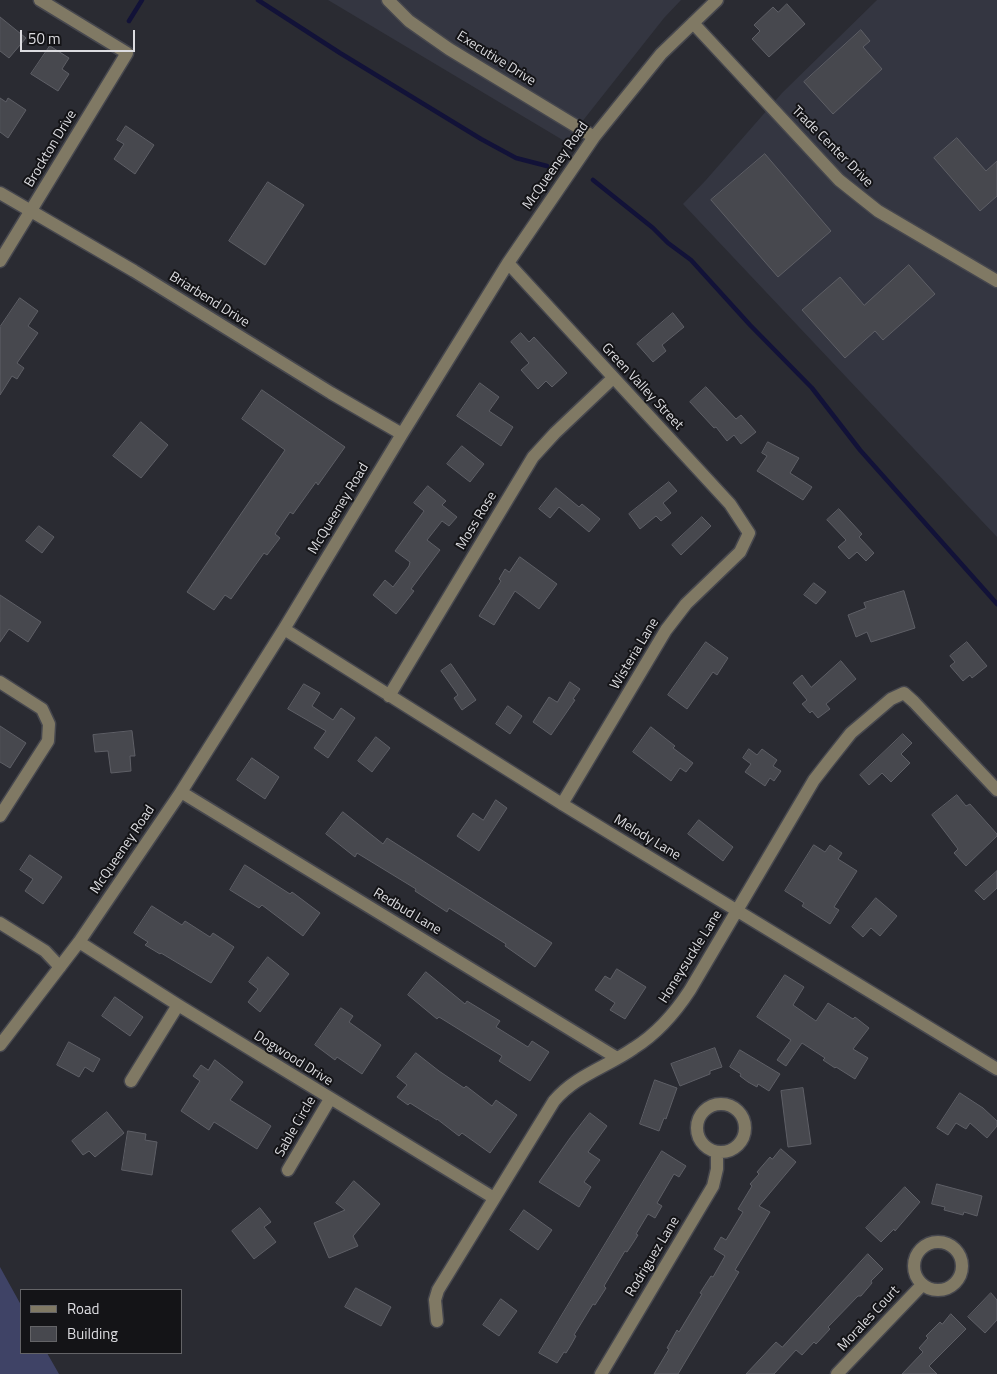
<!DOCTYPE html>
<html>
<head>
<meta charset="utf-8">
<style>
  body { margin:0 }
  #map { position:relative; width:997px; height:1374px; overflow:hidden; background:#2a2b32; font-family:"Titillium Web",sans-serif }
  canvas { display:block }
  .legend { position:absolute; left:20px; top:1289px; width:162px; height:65px; box-sizing:border-box; background:#141417; border:1px solid #646467; margin:0; padding:6px 9px; list-style:none; font-size:15px; color:#dcdce0 }
  .legend li { display:flex; align-items:center; gap:10px; height:25px }
  .legend b { width:25px; border:1px solid #646467 }
  .scale { position:absolute; left:20px; top:30px; width:115px; height:22px; box-sizing:border-box; border:2px solid #dcdce0; border-top:0; padding-left:6px; font-size:15px; line-height:18px; white-space:nowrap; color:#dcdce0; -webkit-text-stroke:4px #141417; paint-order:stroke }
</style>
</head>
<body>
<div id="map">
<canvas width="997" height="1374"></canvas>
<ul class="legend">
<li><b style="height:6px;background:#807964"></b>Road</li>
<li><b style="height:14px;background:#47484e"></b>Building</li>
</ul>
<div class="scale">50 m</div>
</div>
<script>
const context = document.querySelector('canvas').getContext('2d');
context.lineJoin = 'round';
function fillPath(path, color) { context.fillStyle = color; context.fill(path, 'evenodd'); }
function stroke(path, color, width, dash) { context.strokeStyle = color; context.lineWidth = width; context.lineCap = dash ? 'butt' : 'round'; context.setLineDash(dash || []); context.stroke(path); }
function drawText(font, color, halo, rows, align = 'center') {
  context.font = font + ' "Titillium Web",sans-serif'; context.lineWidth = 4; context.setLineDash([]); context.textBaseline = 'middle'; context.strokeStyle = halo; context.fillStyle = color; for (const [text, x, y, turn = 0] of rows) {
    context.save(); context.translate(x, y); context.rotate((+turn || 0) * Math.PI / 180); context.textAlign = isNaN(turn) ? turn : align; if (halo) context.strokeText(text, 0, 0); context.fillText(text, 0, 0); context.restore();
  }
}
const built = new Path2D(`
  M328,0H681L664,18L566,142Z
  M877,0H997V537L683,204L706,180L782,93Z`);
const green = new Path2D(`
  M0,1267L21,1305V1353H47L59,1374H0Z`);
const stream = new Path2D(`
  M258,0L340,53L481,139L516,158L547,166
  M129,21L142,0
  M593,180L653,228L668,243L691,260L750,325L812,388L860,450L997,604`);
const building = new Path2D(`
  M787,4L805,24L769,57L752,39L760,31L754,25L773,7L778,12Z
  M0,17L26,38L9,58L0,51Z
  M861,30L870,41L863,47L882,69L833,114L804,82Z
  M50,46L69,58L62,69L69,74L58,91L31,74Z
  M0,98L6,102L8,98L26,110L8,138L0,132Z
  M126,126L154,145L135,174L114,159L124,144L117,140Z
  M957,138L986,171L997,161V196L980,211L934,158Z
  M765,154L831,231L778,277L711,200Z
  M268,182L304,205L265,265L229,241Z
  M909,265L935,294L883,340L875,331L845,358L802,310L840,277L864,305Z
  M20,298L38,311L28,326L38,333L17,363L24,368L17,379L12,376L0,395V327Z
  M673,313L684,327L662,345L666,351L653,362L637,344Z
  M521,333L529,342L534,337L567,373L552,387L546,381L538,389L521,370L529,363L511,342Z
  M480,383L499,397L489,411L513,427L501,446L457,416Z
  M706,387L736,419L741,415L756,432L741,444L734,435L727,441L716,427L714,428L690,402Z
  M262,390L345,447L318,485L316,482L293,514L290,512L275,534L280,538L267,555L264,553L231,599L225,595L214,610L187,592L285,450L242,419Z
  M141,422L168,445L141,478L113,456Z
  M768,442L799,458L790,473L812,487L803,500L757,471L767,456L762,453Z
  M462,446L484,464L470,482L447,464Z
  M669,482L677,491L663,503L671,513L661,521L656,516L640,529L629,514Z
  M428,486L446,501L442,505L457,517L449,526L442,521L427,540L440,550L411,589L414,591L396,614L373,595L385,580L393,587L409,566L410,562L395,551L424,511L414,503Z
  M556,488L579,507L582,504L600,519L589,532L559,507L550,518L539,509Z
  M839,509L862,534L859,537L874,553L866,561L857,552L849,559L838,547L846,540L827,520Z
  M702,517L711,526L681,555L672,545Z
  M39,526L54,537L42,553L26,541Z
  M520,557L557,584L539,609L515,591L494,625L479,616L501,581L499,579L505,569L509,572Z
  M814,583L826,592L816,604L804,595Z
  M904,591L915,628L871,642L867,632L856,637L848,615L866,608L864,603Z
  M0,595L41,622L28,642L9,629L0,642Z
  M706,642L728,658L717,675L713,672L687,709L668,695Z
  M967,642L987,666L972,678L970,675L963,681L950,666L955,662L950,656Z
  M841,661L856,679L826,704L830,709L818,718L812,711L810,713L802,704L807,700L793,683L802,675L811,687Z
  M451,664L476,700L462,710L454,698L458,695L441,671Z
  M570,682L580,689L573,699L575,700L551,735L533,722L549,697L557,702Z
  M304,684L320,693L312,706L333,720L341,708L355,718L328,758L314,748L326,731L288,709Z
  M508,706L522,716L510,734L496,724Z
  M0,726L26,743L10,768L0,762Z
  M651,727L675,746L673,748L693,763L686,772L680,768L671,781L633,752Z
  M132,731L135,756H130L131,771L111,773L108,751L95,752L93,735Z
  M903,734L912,743L901,754L910,763L891,782L882,773L869,785L860,775Z
  M376,737L390,748L372,772L358,761Z
  M749,749L757,755L762,749L777,760L773,766L781,771L774,781L770,778L765,786L745,772L751,764L743,758Z
  M252,758L279,777L265,799L237,780Z
  M957,795L966,806L970,804L997,834V836L966,866L954,853L958,849L932,815Z
  M496,800L507,808L479,851L457,836L473,813L483,820Z
  M343,812L383,844L387,838L552,943L535,967L505,946L506,944L449,908L447,912L415,891L416,889L357,853L355,857L326,834Z
  M699,820L733,847L723,861L688,834Z
  M814,845L825,852L830,845L842,853L838,859L857,871L834,907L839,910L830,924L802,906L804,903L785,891Z
  M30,855L62,877L43,904L25,891L33,879L20,870Z
  M245,865L290,894L292,892L320,913L303,936L262,905L259,908L230,890Z
  M997,871V888L984,900L975,891Z
  M876,898L897,916L880,936L871,928L863,937L852,927Z
  M152,906L182,925L185,921L210,937L213,933L234,947L211,983L161,953L160,954L145,945L148,942L134,933Z
  M268,957L289,974L260,1012L248,1002L258,989L249,982Z
  M617,969L646,987L625,1019L610,1010L615,1003L595,990L605,976L610,979Z
  M426,972L465,1004L467,1001L500,1021L496,1027L528,1047L532,1041L549,1052L530,1081L499,1061L502,1056L439,1017L437,1019L408,995Z
  M785,975L804,987L793,1005L816,1021L828,1003L853,1019L855,1017L869,1028L853,1049L868,1058L855,1079L836,1067L835,1068L823,1060L825,1058L802,1043L786,1066L777,1060L791,1040L757,1017Z
  M115,997L143,1017L130,1036L102,1016Z
  M341,1008L353,1016L349,1022L381,1045L362,1074L337,1057L335,1060L315,1045Z
  M69,1042L100,1059L93,1072L85,1067L79,1077L57,1065Z
  M715,1048L722,1067L710,1071V1074L680,1086L671,1064Z
  M740,1050L780,1074L769,1091L758,1084L757,1087L748,1082L740,1076L741,1074L730,1067Z
  M416,1053L439,1071L464,1088L466,1086L492,1106L496,1100L517,1115L490,1153L462,1133L459,1136L437,1119V1120L410,1103L408,1105L397,1097L407,1085L397,1077Z
  M215,1060L243,1082L230,1100L271,1126L257,1149L214,1122L209,1130L181,1111L200,1081L193,1076L201,1065L208,1070Z
  M655,1080L677,1088L666,1119L664,1118L659,1131L640,1124Z
  M803,1088L811,1144L788,1147L781,1091Z
  M960,1093L983,1108L997,1121V1126L987,1138L970,1123L966,1129L956,1123L948,1135L937,1128Z
  M107,1112L124,1133L95,1157L89,1151L83,1155L72,1141Z
  M590,1113L607,1126L588,1152L600,1160L584,1182L591,1187L579,1207L539,1182L570,1138Z
  M128,1131L146,1134L145,1140L157,1142L152,1175L122,1170Z
  M781,1149L796,1162L759,1206L770,1212L735,1270L739,1272L678,1374H654L669,1349L667,1348L677,1330L679,1332L702,1294L700,1293L711,1276L713,1277L725,1256L714,1249L721,1237L726,1240L743,1212L738,1209L752,1186L750,1184L759,1174L757,1172L770,1157L772,1159Z
  M662,1151L686,1166L679,1177L674,1174L657,1203L662,1206L655,1218L648,1214L636,1234L638,1235L633,1243L627,1252L625,1251L604,1286L606,1288L595,1305L593,1304L574,1335L576,1336L571,1345L566,1353L564,1352L557,1363L539,1353Z
  M354,1181L380,1204L353,1236L358,1246L329,1258L314,1223L345,1210L336,1203Z
  M937,1184L982,1196L977,1216L964,1212L963,1215L944,1210L945,1207L932,1204Z
  M905,1187L920,1202L895,1231L894,1229L881,1242L866,1228Z
  M260,1208L271,1222L264,1227L276,1242L254,1259L232,1231Z
  M524,1210L552,1230L538,1250L510,1230Z
  M868,1254L883,1269L871,1281L872,1283L861,1296H858L828,1327L830,1329L816,1344L814,1342L802,1355L796,1350L774,1374H746L776,1342L782,1347Z
  M356,1288L391,1307L381,1326L345,1307Z
  M991,1293L997,1300V1320L985,1333L968,1317Z
  M501,1299L517,1311L499,1336L483,1325Z
  M951,1314L966,1329L929,1366L937,1374H902L923,1352L919,1348L928,1338L926,1336L940,1322L942,1324Z`);
const minor = new Path2D(`
  M388,0L409,21L449,49L594,137
  M693,23L839,180L878,211L997,281
  M0,193L134,271L331,393L402,434
  M0,261L127,53L40,0
  M508,263L730,504L749,533L740,552L686,604L666,630L562,804
  M284,629L562,804L997,1069
  M0,682L42,709L49,724L48,741L0,816
  M389,696L533,457L555,433L613,378
  M181,792L617,1058
  M0,923L45,951L60,967
  M79,942L178,1005L494,1198
  M0,1045L79,942L181,792L284,629L402,434L508,263L594,137L661,54L717,0
  M131,1081L178,1005
  M697 1128a24 24 0 1 1 48 0a24 24 0 1 1-48 0Z
  M288,1170L330,1099
  M914 1266a24 24 0 1 1 48 0a24 24 0 1 1-48 0Z
  M437,1321L435,1300L438,1290L554,1101C576,1075 607,1067 634,1048C658,1033 675,1013 690,990L814,780L828,762L851,733L864,722L891,699L904,693L914,702L997,790
  M601,1374L713,1186L717,1169V1152
  M837,1374L922,1285`);
const streetNames = [
  ["Executive Drive",496,59,32],
  ["Trade Center Drive",832,147,45],
  ["Brockton Drive",51,149,-59],
  ["McQueeney Road",556,166,-55],
  ["Briarbend Drive",209,300,32],
  ["Green Valley Street",642,387,47],
  ["McQueeney Road",339,509,-59],
  ["Moss Rose",477,521,-59],
  ["Wisteria Lane",635,654,-59],
  ["Melody Lane",647,838,31],
  ["McQueeney Road",123,850,-56],
  ["Redbud Lane",407,912,31],
  ["Honeysuckle Lane",691,957,-58],
  ["Dogwood Drive",293,1059,32],
  ["Sable Circle",296,1127,-60],
  ["Rodriguez Lane",653,1257,-59],
  ["Morales Court",869,1319,-47]
];
fillPath(built, '#343641');
fillPath(green, '#3f4366');
stroke(stream, '#121238', 4.5);
fillPath(building, '#47484e');
stroke(building, '#5e5f66', 1);
stroke(minor, '#46474e', 15);
stroke(minor, '#807964', 12);
drawText('14px', '#dcdce0', '#141417', streetNames);
</script>
</body>
</html>
